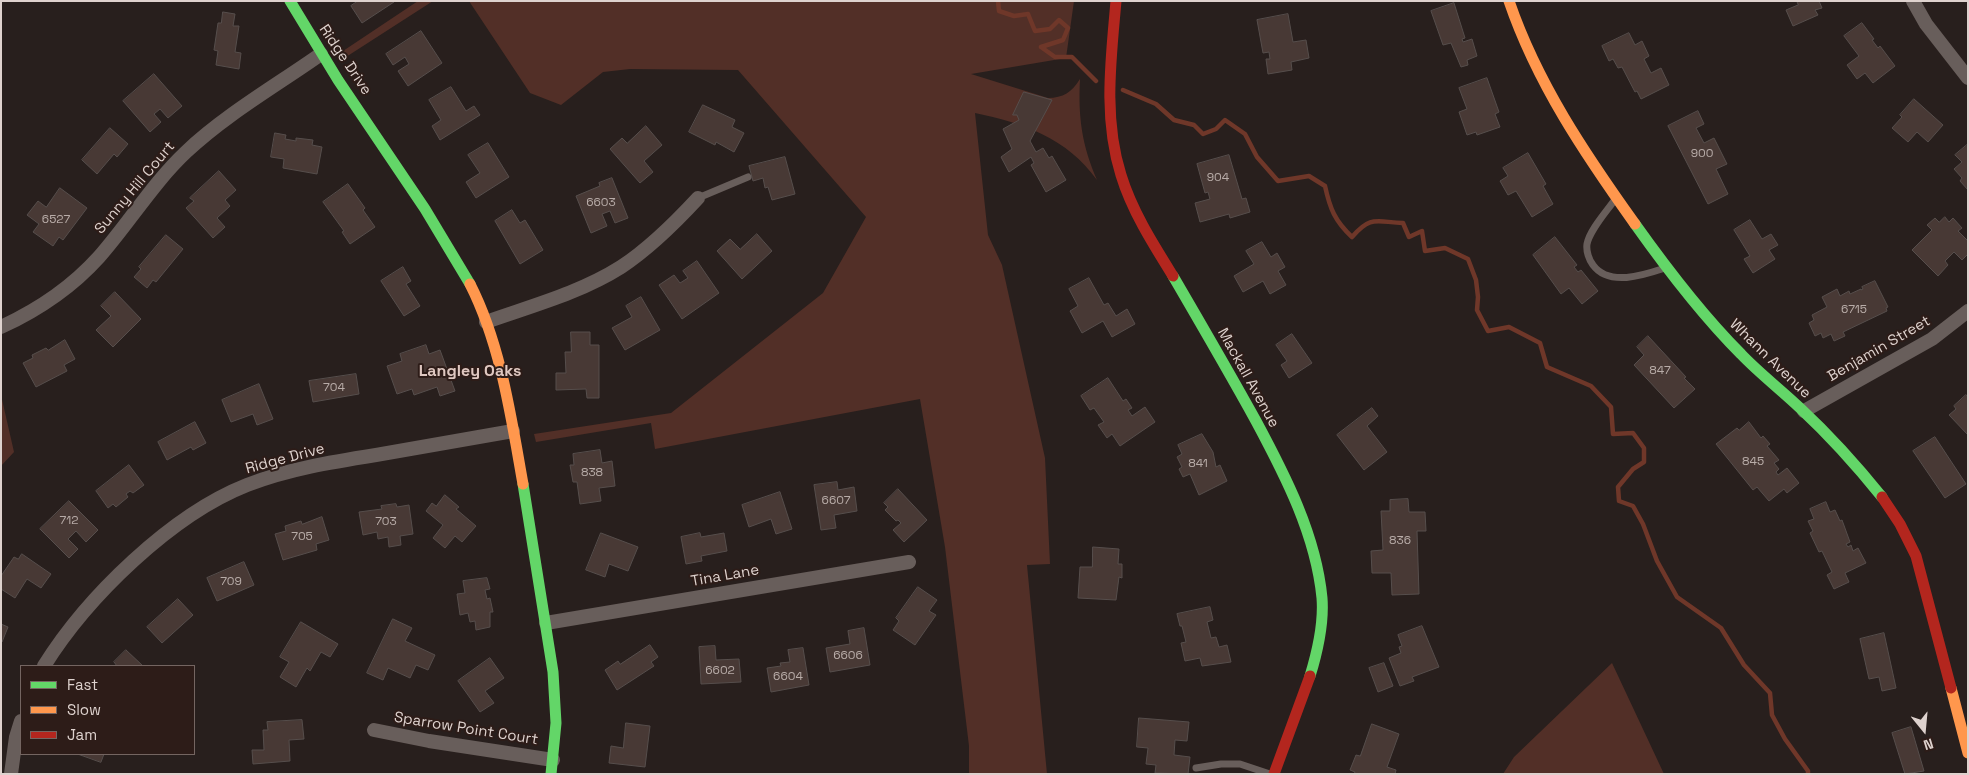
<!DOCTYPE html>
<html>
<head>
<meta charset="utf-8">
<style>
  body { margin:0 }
  #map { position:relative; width:1969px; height:775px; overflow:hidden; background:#281f1d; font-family:"Space Grotesk",sans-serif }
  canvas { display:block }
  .frame { position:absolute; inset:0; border:2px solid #ded2ce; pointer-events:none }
  .legend { position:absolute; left:20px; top:665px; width:175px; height:90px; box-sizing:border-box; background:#2d1c18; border:1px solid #746561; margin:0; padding:6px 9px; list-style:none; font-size:15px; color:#ded2ce }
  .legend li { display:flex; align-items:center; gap:10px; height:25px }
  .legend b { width:25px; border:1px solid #746561 }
  .north { position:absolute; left:1899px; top:705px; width:50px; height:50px; -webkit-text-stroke:4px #2d1c18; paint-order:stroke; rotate:163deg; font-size:14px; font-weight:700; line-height:20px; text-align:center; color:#ded2ce }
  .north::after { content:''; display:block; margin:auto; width:18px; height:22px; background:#ded2ce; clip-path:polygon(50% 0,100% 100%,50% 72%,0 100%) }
</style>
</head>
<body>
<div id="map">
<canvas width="1969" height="775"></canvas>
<div class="frame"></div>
<ul class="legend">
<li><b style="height:6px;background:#63d668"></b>Fast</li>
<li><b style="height:6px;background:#ff974d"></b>Slow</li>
<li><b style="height:6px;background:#b3261e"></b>Jam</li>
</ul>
<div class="north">N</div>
</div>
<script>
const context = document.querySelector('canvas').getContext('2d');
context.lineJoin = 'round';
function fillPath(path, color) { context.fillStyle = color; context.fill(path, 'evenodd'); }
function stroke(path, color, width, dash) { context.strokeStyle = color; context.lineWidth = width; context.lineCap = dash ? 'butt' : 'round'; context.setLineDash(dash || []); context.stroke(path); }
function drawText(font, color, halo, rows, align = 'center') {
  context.font = font + ' "Space Grotesk",sans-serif'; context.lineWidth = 4; context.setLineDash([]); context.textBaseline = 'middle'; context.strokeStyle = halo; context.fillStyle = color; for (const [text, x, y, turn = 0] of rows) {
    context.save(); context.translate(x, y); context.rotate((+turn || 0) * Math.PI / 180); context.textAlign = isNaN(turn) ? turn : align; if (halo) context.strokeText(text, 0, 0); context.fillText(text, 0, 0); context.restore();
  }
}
const green = new Path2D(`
  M418,1H433L346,57L343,51Z
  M469,1H1074L1066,58L971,74L1048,98C1063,98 1072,92 1080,79C1078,118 1082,145 1097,180C1067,138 1023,123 975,113L988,235L1002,265L1045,458L1050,564L1027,565L1047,774H969V746L945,547L920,399L655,449L651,423L536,442L534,434L671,413L823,293L866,217L738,70L630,69L603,72L561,105L530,93Z
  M1,395L14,452L1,466Z
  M1612,663L1664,774H1503L1514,757Z`);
const stream = new Path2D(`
  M998,1L999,11L1014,16L1028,14L1035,31L1050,29L1059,20L1068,28L1063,40L1041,47L1055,57H1072L1096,81
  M1123,90L1156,104L1174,120L1194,125L1203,134L1216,129L1225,120L1245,134L1257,157L1278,181L1309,176L1325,186C1330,209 1335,221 1352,237C1371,215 1376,222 1403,223L1409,237L1422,231L1425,251L1445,248L1468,259L1476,280L1478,297L1477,310L1488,331L1509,327L1540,343L1547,367L1591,386L1611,407L1613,434L1633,433L1644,448V462L1633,469L1618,487L1619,501L1633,506L1643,524L1657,561L1677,597L1721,628L1744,665L1770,693L1772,715L1785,739L1808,771V774`);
const building = new Path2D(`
  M358,1H394V2L362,23L351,6Z
  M1797,1H1819L1822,8L1815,10L1818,15L1793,26L1786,10L1798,5Z
  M1454,3L1465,38L1462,39L1463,42L1472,39L1477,56L1467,60L1468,65L1461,67L1451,43L1443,45L1431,11Z
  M223,12L235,14L233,26H239L235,52L241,53L239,69L216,65L218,51L214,50L218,23H221Z
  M1288,14L1293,42L1306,40L1309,58L1291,62L1292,70L1268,74L1266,59H1270L1269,52L1263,53L1257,20Z
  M1862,23L1874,39L1872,40L1878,48L1880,46L1895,66L1873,83L1865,73L1857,79L1847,65L1859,56L1844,36Z
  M421,31L442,63L408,86L398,71L409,64L405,57L393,65L386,54Z
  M1629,33L1635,45L1642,41L1649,56L1644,59L1651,73L1661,68L1669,85L1641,99L1637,91L1635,92L1622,67L1618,68L1613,59L1609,61L1602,46Z
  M154,74L182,106L168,118L160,109L154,114L161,122L150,132L123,101Z
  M1487,78L1499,112L1495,114L1500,127L1477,135L1476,132L1467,135L1459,112L1467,109L1459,88Z
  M451,87L466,111L474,106L480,115L440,140L432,126L441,120L429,100Z
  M1024,92L1052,100L1030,141L1036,152L1043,148L1049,158L1052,156L1066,180L1046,192L1031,165L1034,163L1031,157L1009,172L1001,157L1012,149L1003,129L1019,120L1017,115H1013Z
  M1914,99L1943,125L1928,142L1917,132L1908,142L1892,128L1902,117L1900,115Z
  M703,105L735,120L732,127L744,133L734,152L716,142L715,145L689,132Z
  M1698,111L1704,124L1696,128L1704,143L1714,138L1727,164L1716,169L1728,194L1708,204L1668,126Z
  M646,126L662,145L644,161L653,172L640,183L610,149L622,138L627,143Z
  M110,128L128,144L117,157L114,154L97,174L82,160Z
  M275,133L286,135L285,139L296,141V138L313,140L312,145L322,147L317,174L283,168L284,159L271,157Z
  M488,143L509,177L476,198L466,182L480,173L468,155Z
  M1967,145L1968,146V190L1960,181L1962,178L1954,169L1962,162L1955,155Z
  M1528,153L1546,184L1543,186L1553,204L1532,217L1516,191L1508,195L1500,181L1508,176L1503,168Z
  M1229,155L1242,199L1246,198L1250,212L1230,218L1229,214L1200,222L1195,203L1210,199L1208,192L1205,193L1197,164Z
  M785,157L795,194L772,200L768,187L765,188L763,178L753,181L749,166Z
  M219,171L236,190L225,200L230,206L217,218L225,227L213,238L186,208L194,201L190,198Z
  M612,178L628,218L615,223L610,211L602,214L607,226L591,233L576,196L600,186L599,183Z
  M348,184L365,208L363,210L375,227L350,244L342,232L344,231L323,202Z
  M60,188L87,208L63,240L59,237L53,246L33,232L39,224L27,215L38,201L46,207Z
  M512,210L520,223L525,220L543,250L520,264L495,221Z
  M1945,217L1949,222L1953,218L1962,228L1958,231L1968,241V254L1962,260L1954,252L1945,261L1948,265L1938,276L1912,250L1932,230L1927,225L1935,218L1939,222Z
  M1750,220L1762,239L1771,234L1778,245L1769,250L1775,259L1753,273L1744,259L1750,256L1734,230Z
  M757,234L772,251L742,279L717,251L730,239L740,249Z
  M166,235L183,249L156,282L153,280L147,288L134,277L141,269L139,267Z
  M1555,237L1577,265L1574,267L1578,272L1581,270L1598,291L1582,304L1569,288L1561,294L1533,255Z
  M1262,242L1271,257L1277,253L1285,267L1278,271L1286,285L1270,294L1263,281L1243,292L1234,276L1254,264L1246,251Z
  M697,261L719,293L682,319L659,285L674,275L680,283L688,278L683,271Z
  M403,267L411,281L406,284L420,306L404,316L381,281Z
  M1089,278L1104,305L1108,303L1116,316L1127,309L1135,324L1112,337L1103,321L1082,333L1070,311L1078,306L1069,289Z
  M1875,281L1888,307L1886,308L1887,311L1843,332L1845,336L1834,341L1831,334L1823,338L1821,333L1815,336L1809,323L1814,320L1812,315L1827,307L1822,297L1837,289L1840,296L1849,291L1850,294L1861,289V290L1863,289L1862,287Z
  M115,292L141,319L113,347L96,330L111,316L101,306Z
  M641,297L660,330L625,350L612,328L632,317L626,306Z
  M571,332H590V345H599V398H587L586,389L556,390V373H566L565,352H571Z
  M1292,334L1312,363L1289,378L1281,365L1287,361L1276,345Z
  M1648,336L1686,377L1684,378L1695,389L1674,408L1634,365L1644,355L1637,347Z
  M65,340L75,359L64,365L67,371L36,387L23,363L33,358L32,355L46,348L48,350Z
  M426,345L429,354L440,350L455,391L440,396L437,387L414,395L412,389L397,394L387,366L402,361L400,354Z
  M356,374L359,394L313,402L309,381Z
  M1108,378L1123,401L1126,399L1132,408L1128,410L1132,416L1145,407L1155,422L1120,446L1112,434L1107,438L1098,425L1104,422L1094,408L1090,410L1081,396Z
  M259,384L273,419L257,425L253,414L231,422L222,400Z
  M1966,395L1968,396V435L1949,415L1956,409L1954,406Z
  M1372,408L1378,416L1367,426L1387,452L1364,470L1337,435Z
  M195,422L206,443L193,450L191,447L167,460L158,442Z
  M1749,422L1761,438L1763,436L1770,444L1767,446L1779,460L1774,463L1779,469L1776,472L1778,475L1787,468L1799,483L1787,493L1784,489L1769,501L1757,487L1753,490L1716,444L1737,428L1739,430Z
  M1202,434L1213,452L1216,467L1220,465L1227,481L1199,495L1190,474L1183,477L1179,469L1182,467L1177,457L1182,454L1178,445Z
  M1935,437L1966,484L1945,498L1913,451Z
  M600,450L602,463L612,461L615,486L599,488L601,501L580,504L577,482H573L570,465H574L573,454Z
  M129,465L144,485L133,493L130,491L126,494L128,497L116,507L113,504L108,508L96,491Z
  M837,482L838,490L854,487L857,511L834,515L836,528L821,530L814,485Z
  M898,489L927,520L904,542L893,530L901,523L898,520L896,521L885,510L888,507L884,503Z
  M780,492L792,529L776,534L771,519L749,527L742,505Z
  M445,495L459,507L456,509L476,526L462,542L455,536L445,548L433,538L443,525L426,511L432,503L436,506Z
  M1408,499L1409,512H1425L1426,531H1417L1419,594L1392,595L1391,573H1372L1371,551L1383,550L1381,511H1390V500Z
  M69,501L98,530L86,542L76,531L68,539L78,549L69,558L40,529Z
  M1826,502L1830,512L1835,510L1840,521L1842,520L1850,542L1846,544L1848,547L1851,545L1853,551L1858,548L1866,563L1845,573L1849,582L1834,589L1827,575L1832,572L1822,551L1819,552L1810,533L1813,531L1808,521L1814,519L1810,509Z
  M396,504L397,507L409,505L413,534L400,536L401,545L389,547L388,537L378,539L377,532L363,535L359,512L382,509L381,506Z
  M322,517L329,540L316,544L317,550L283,560L275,534L286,531L285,526L301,521L302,524Z
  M601,533L638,547L628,571L609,564L605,577L586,570Z
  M700,533L701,537L724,533L727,551L701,556L702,561L686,564L681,537Z
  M1093,547L1119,549L1118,564H1122V578L1119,577L1116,600L1078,598L1080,567H1092Z
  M22,554L51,574L41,588L27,579L15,598L1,589V576L14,557L18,559Z
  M244,562L254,585L217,601L207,578Z
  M487,578L490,589L485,590L487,599L490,598L493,612H490V627L476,630L475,621L470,622L468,613L460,615L457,594L465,593L463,581Z
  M918,587L937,600L929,611L936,615L915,645L893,630L899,621L896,618Z
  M178,599L193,615L162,643L147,627Z
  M1210,607L1213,620L1207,622L1211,638L1216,637L1219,647L1227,645L1231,662L1202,666L1200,658L1185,661L1181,643L1186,642L1182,626H1180L1177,614Z
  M393,619L412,628L405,641L435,655L428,670L416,665L410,678L388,668L383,680L367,673Z
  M301,622L338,644L330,657L321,652L310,671L307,668L296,687L280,677L289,662L280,657Z
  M1,624L8,627L2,642L1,641Z
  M1422,626L1439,667L1412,677L1414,681L1400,686L1389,658L1401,653L1399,647L1402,646L1398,635Z
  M864,628L870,665L830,672L826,648L850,644L848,631Z
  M1884,633L1896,688L1882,691L1879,677L1869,679L1860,639Z
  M650,645L658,657L651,662L654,666L617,690L605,670L618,661L620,664Z
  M715,646L716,660L739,659L741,682L701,684L699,647Z
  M803,648L809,685L771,692L767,668L781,666L780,663L790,662L788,650Z
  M126,650L143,666H117L114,662Z
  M490,658L504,678L485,691L494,703L480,712L458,681Z
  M1384,663L1393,686L1378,692L1369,668Z
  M1139,718L1189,722L1187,741L1175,740L1174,755L1190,757L1188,774L1155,773L1156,765L1146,764L1148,748L1137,747Z
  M302,720L304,739L289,740L290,761L253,764L252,750H264L263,730H268L267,722Z
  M626,723L650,726L645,767L609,763L611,746L623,748Z
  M1372,724L1399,734L1387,767L1396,770L1395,774H1354L1355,772L1350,770L1356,755L1360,756Z
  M1911,727L1924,771L1905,774L1892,733Z
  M78,754H104L101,762Z`);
const lane = new Path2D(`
  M698,198L748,177
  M1616,198C1608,210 1590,229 1587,244C1586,251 1589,260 1593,265C1609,287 1644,275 1665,268
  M1196,768L1221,764H1240L1270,774`);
const street = new Path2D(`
  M1913,1L1926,24L1968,78
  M486,322C531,306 580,293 621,267C650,248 674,224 698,198
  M1,327C38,310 72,287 99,257C129,223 153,183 186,152C225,115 277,85 321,54
  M1804,411L1932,339L1968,311
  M546,623L909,562
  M44,666C87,597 171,515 247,485C288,469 332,462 376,455C422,447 468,439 513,431
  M374,730L429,741L553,760
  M11,774L16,737L21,721`);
const fast = new Path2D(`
  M290,1L338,80L425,209L470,284
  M1635,224C1667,269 1701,314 1741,354C1759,373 1780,389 1800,408C1829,435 1857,466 1882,497
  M1173,276C1201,324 1229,372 1256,421C1285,475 1316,535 1322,598C1324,624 1318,650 1310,676
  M523,484L553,672L556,723L551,774`);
const slow = new Path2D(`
  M1509,1C1537,83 1585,154 1635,224
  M470,284C501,345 511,417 523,484
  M1951,688L1968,753`);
const jam = new Path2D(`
  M1116,1C1111,59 1103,118 1121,175C1132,211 1153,244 1173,276
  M1882,497L1900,524L1916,556L1951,688
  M1274,774L1310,676`);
const numberNames = [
  ["900",1702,154],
  ["904",1218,178],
  ["6603",601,203],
  ["6527",56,220],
  ["6715",1854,310],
  ["847",1660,371],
  ["704",334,388],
  ["845",1753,462],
  ["841",1198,464],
  ["838",592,473],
  ["6607",836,501],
  ["712",69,521],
  ["703",386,522],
  ["705",302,537],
  ["836",1400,541],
  ["709",231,582],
  ["6606",848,656],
  ["6602",720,671],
  ["6604",788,677]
];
const streetNames = [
  ["Ridge Drive",345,60,56],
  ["Sunny Hill Court",135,188,-50],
  ["Benjamin Street",1879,349,-30],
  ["Whann Avenue",1770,359,44],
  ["Mackall Avenue",1248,378,61],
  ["Ridge Drive",285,459,-15],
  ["Tina Lane",725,576,-10],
  ["Sparrow Point Court",466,729,9]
];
const neighbourhoodNames = [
  ["Langley Oaks",470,372]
];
fillPath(green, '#522f27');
stroke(stream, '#6f3729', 4.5);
fillPath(building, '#483935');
stroke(building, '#564e4c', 1);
stroke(lane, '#685e5b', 7);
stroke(street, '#685e5b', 14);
stroke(fast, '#63d668', 11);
stroke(slow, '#ff974d', 11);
stroke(jam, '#b3261e', 11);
drawText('12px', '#b8aca8', null, numberNames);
drawText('15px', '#ded2ce', '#2d1c18', streetNames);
drawText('bold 16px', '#dfc8c1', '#2d1c18', neighbourhoodNames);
</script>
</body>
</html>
